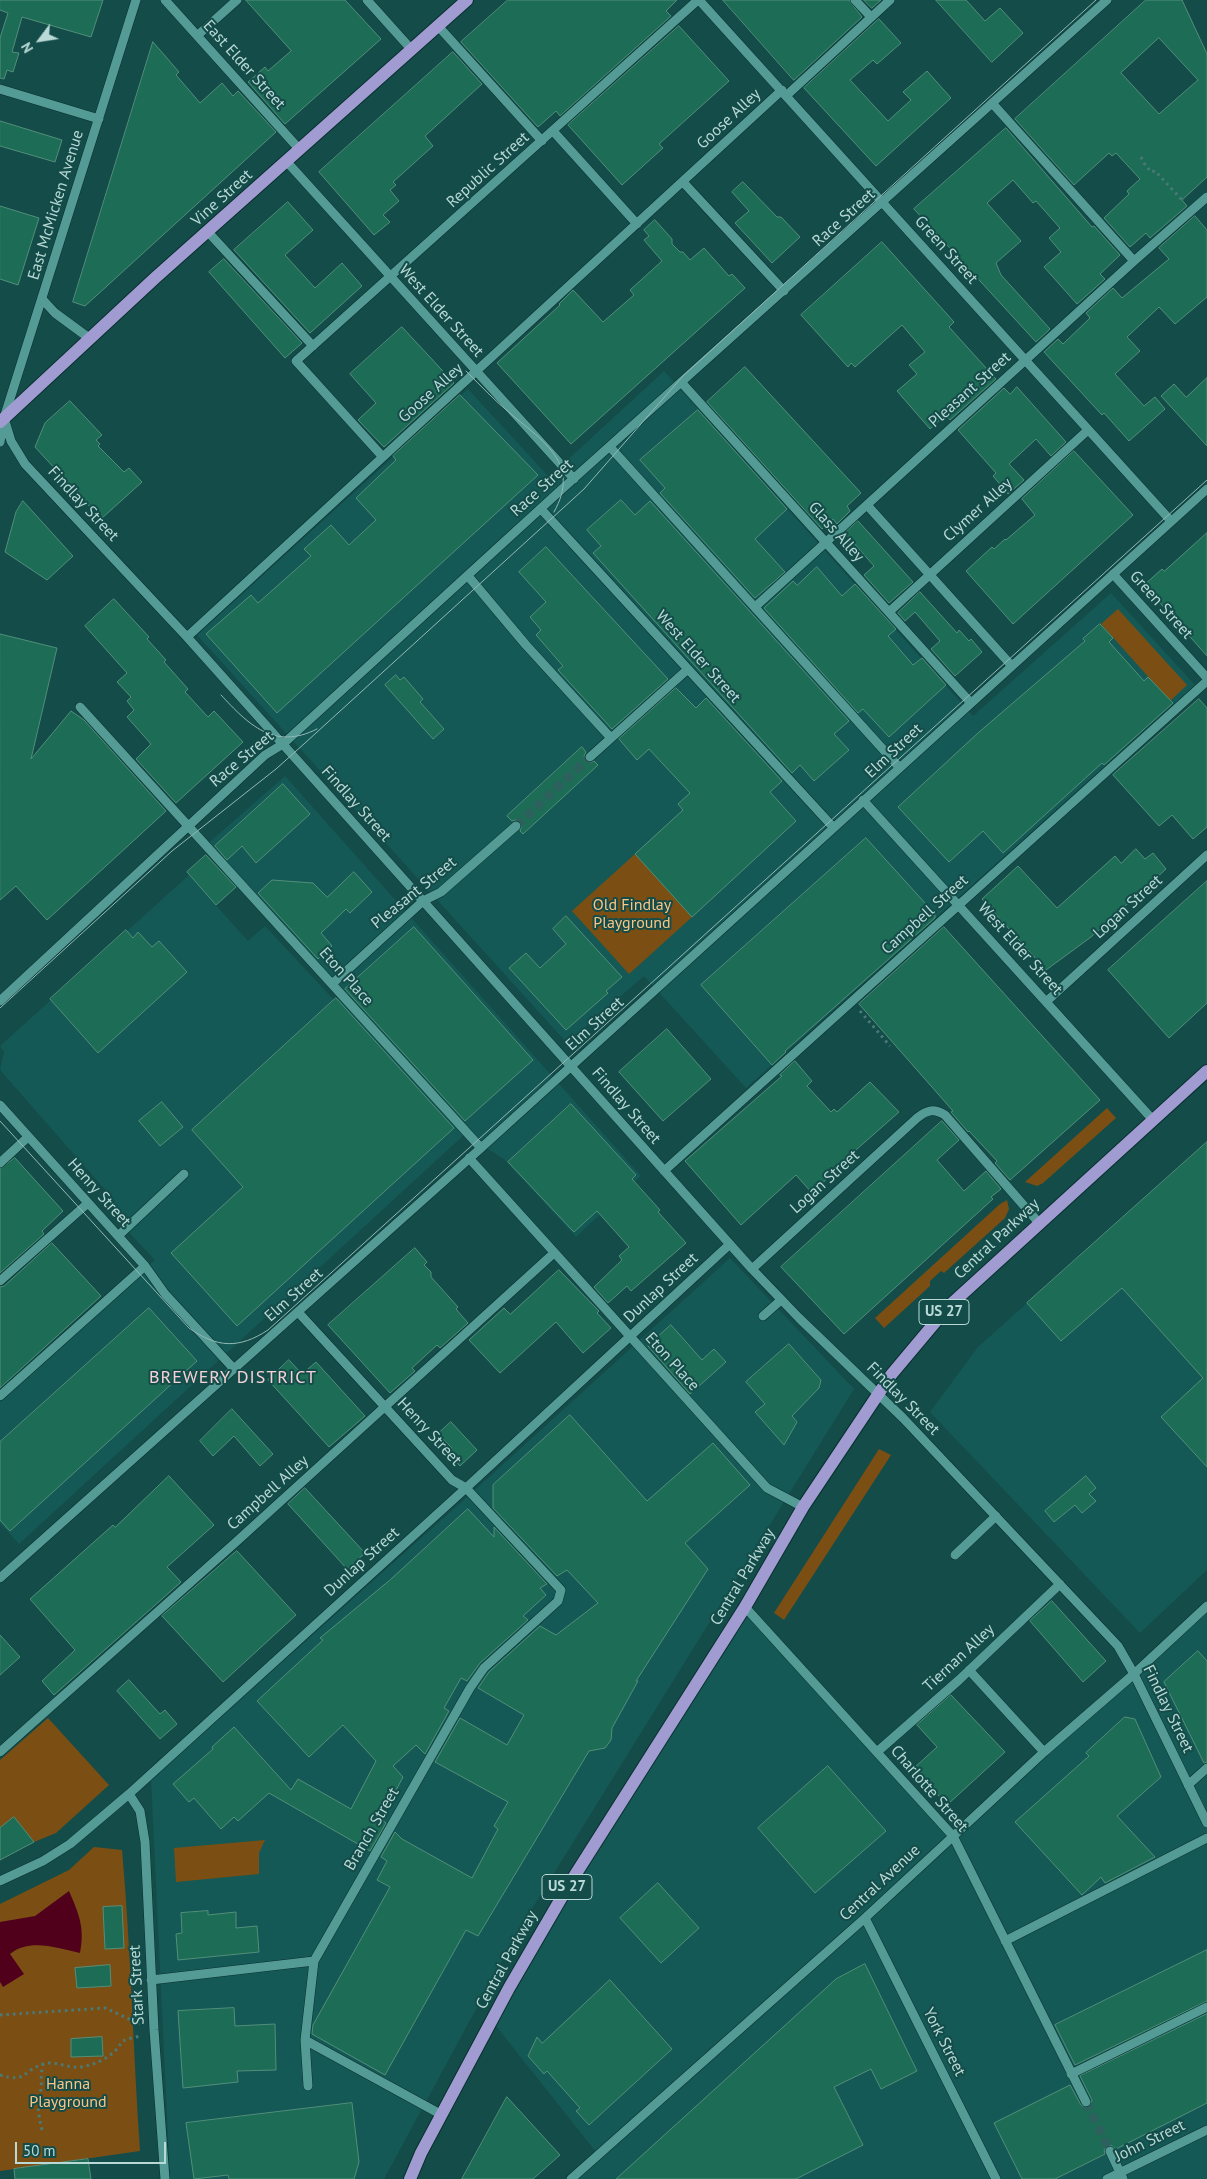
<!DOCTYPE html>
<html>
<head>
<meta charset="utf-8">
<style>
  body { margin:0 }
  #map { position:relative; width:1207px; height:2179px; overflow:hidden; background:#144c49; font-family:"PT Sans",sans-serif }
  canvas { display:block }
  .north { position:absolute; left:15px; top:15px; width:50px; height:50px; -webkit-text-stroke:4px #144c49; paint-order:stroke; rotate:239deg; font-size:14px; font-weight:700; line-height:20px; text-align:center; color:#b8d9d6 }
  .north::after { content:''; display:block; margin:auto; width:18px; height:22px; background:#b8d9d6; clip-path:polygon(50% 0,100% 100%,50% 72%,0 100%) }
  .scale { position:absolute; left:15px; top:2142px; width:151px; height:22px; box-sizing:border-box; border:2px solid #b8d9d6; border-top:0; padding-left:6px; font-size:15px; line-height:18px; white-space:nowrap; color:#b8d9d6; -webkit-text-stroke:4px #144c49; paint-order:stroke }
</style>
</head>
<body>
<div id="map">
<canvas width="1207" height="2179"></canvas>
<div class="north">N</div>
<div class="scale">50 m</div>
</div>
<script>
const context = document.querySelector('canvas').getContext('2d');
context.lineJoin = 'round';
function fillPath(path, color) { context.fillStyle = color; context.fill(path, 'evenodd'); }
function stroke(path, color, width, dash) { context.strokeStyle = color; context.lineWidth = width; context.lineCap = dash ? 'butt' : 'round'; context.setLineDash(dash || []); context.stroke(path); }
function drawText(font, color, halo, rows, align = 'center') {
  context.font = font + ' "PT Sans",sans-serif'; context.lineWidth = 4; context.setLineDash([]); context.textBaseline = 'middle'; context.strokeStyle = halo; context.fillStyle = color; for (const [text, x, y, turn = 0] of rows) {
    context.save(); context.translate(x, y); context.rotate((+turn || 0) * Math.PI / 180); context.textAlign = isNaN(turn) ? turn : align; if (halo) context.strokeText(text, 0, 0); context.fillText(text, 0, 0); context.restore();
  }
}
const built = new Path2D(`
  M664,371L973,716L1111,593L1195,685L746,1088L644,976L567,1043L197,635L468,389L549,477Z
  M285,776L641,1176L576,1237L505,1160L465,1134L19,1544L0,1523V1402L155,1260L107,1209L115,1201L0,1070L4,1052L0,1046L189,875L248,941L265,926L334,1000L338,997L205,846Z
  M1207,1142V1570L1140,1633L930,1412L978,1347Z
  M730,1258L854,1389L520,1928L384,2179H170L151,1779L466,1498Z
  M1207,1606V2179H570L596,2152L492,2021L745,1607L953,1836Z`);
const green = new Path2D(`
  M1118,609L1187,685L1170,701L1101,624Z
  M635,854L692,917L629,974L572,911Z
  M1107,1108L1116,1118L1043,1183L1037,1186L1025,1182Z
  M1007,1200L1009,1209L1005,1218L944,1273L941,1271L930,1281V1286L884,1328L875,1318L1000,1204Z
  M879,1449L891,1455L784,1620L774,1613Z
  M48,1718L109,1785L56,1833L34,1842L14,1817L0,1828V1760Z
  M265,1840L259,1853V1874L176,1882L174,1848Z
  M94,1847L122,1850C131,1950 133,2050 140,2151L0,2171V1904L69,1870Z`);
const water = new Path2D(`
  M69,1891C79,1914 85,1928 80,1953C57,1948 30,1938 10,1954L24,1974L3,1987L0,1982V1922L35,1916Z`);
const building = new Path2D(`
  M0,0H103L91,37L22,17L12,52L19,53L13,72L7,70L4,79L0,78V38L8,13L0,10Z
  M246,0H345L381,39L285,124L248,82L265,67L268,71L291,51Z
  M508,0H677L666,11L671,16L560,116L556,111L538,127L461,42Z
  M723,0H849L862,17L794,80Z
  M864,0H881L872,8Z
  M936,0H966L985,21L1000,8L1023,33L992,62Z
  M1146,0H1182L1207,54V177L1182,200L1187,206L1150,238L1146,233L1130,247L1104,218L1129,194L1127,191L1140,179L1116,153L1112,156L1109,153L1074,185L1015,119ZM1159,38L1198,80L1159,114L1121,73Z
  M879,19L901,43L877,64L873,60L850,80L888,121L911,100L903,92L927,71L951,98L876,166L804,88Z
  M679,26L729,81L659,144L663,148L622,185L568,125Z
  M153,42L179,72L176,75L200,103L222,83L233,96L238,91L276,132L85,306L73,302Z
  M453,52L482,84L425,136L433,146L393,182L396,185L390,190L399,201L383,215L390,222L374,235L319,172Z
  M0,121L62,140L55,162L0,146Z
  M1006,128L1092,227L1094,226L1120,255L1100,274L1105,279L1077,304L1044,267L1061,252L1049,238L1060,228L1036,201L1033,203L1013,180L987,203L1021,241L996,263L1001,275L1050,329L1036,342L914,209Z
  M743,182L777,217H781L800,237L772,263L735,223L749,211L732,192Z
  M288,202L313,230L285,255L315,288L342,263L362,286L310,333L234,250Z
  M0,206L39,218L18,285L0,279Z
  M1195,216L1207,230V297L1175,324L1159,307L1127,337L1140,351L1115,374L1144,406L1155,397L1165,409L1129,441L1104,413L1102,415L1044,352L1058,339L1063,344L1090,318L1086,313L1113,288L1122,298L1169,259L1159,248Z
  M655,220L672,239V244L680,252H683L690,260L704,248L729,276L732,274L745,288L571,444L497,363L560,305L559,304L573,290L603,322L634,295L630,290L662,261L644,240L649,236L644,230Z
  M882,242L954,322L949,327L996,379L950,420L945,415L930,429L897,391L917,374L909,365L925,352L902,325L855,367L851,363L848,367L801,315Z
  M224,259L302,343L285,358L209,272Z
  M402,327L454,383L384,447L358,420L376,403L350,374Z
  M745,367L861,493L847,506L850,511L837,524L833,519L822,529L707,402Z
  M1207,378V446L1161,396L1174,384L1186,397Z
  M1017,387L1066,442L1051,456L1036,439L1009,464L1024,480L1008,494L993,476L996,473L958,430L1004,388L1010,394Z
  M460,395L538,475L277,713L206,634L251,595L258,603L311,556L304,549L331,525L349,545L376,520L356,498L396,460L393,456Z
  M70,401L102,435L96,440L100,444L98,446L124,472L129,468L142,482L101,519L35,447L45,423Z
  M698,410L787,509L755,539L785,572L755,598L660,493L665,488L640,460Z
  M1074,451L1133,515L1013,624L966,571L992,547L994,549L1005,539L1006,540L1035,515L1022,499Z
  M621,500L635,515L650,501L849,721L834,734L849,750L814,781L800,765L792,773L593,553L601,546L587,530Z
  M23,501L73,556L47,580L5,552L16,512Z
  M858,521L913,582L889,603L864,575L874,566L845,533Z
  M1207,533V656L1144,585L1162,569L1164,571Z
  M546,547L668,679L612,729L558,670L563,666L536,635L541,630L530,617L546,602L519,572Z
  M817,567L842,596L855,584L896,629L888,636L913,665L922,658L946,685L889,737L863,709L858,713L764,608L793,581L797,585Z
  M920,592L957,633L959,630L969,641L971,639L982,652L955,676L931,649L940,641L915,612L905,621L898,613Z
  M114,599L149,637L147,639L166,660L164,662L188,689L185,692L208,717L214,711L243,742L176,803L136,759L151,744L127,717L134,710L127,701L131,697L117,682L127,673L85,626Z
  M1100,624L1113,638L1109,642L1144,681L1148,677L1173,703L1104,765L1102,763L1003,853L983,831L949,862L898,807L978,733L1085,641L1083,639Z
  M0,634L57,648L31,759L71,711L84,720L166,811L47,920L16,886L0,900Z
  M396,675L400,680L404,677L423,699L420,702L444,729L433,739L385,685Z
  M676,688L696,708L706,698L782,781L770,792L796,821L692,917L635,854L683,810L678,804L690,793L649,749L637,760L619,739Z
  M1199,699L1207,708V827L1193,839L1172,815L1159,826L1113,775Z
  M582,747L586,752L584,756L585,761L589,763L594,761L598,765L523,834L520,831L522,825L520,822L515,820L512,821L507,816Z
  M283,784L310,814L256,863L242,846L227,860L215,846Z
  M866,838L935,914V918L785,1051L786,1052L772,1065L701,985Z
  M1136,849L1145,859L1153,853L1166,869L1091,937L1046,970L982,899L1018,866L1057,908L1115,856L1121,863Z
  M206,855L236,887L216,905L187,872Z
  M354,872L372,892L350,913L346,909L321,933L332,946L318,959L258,893L272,880L313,883L327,897Z
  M1207,881V1003L1169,1038L1108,970Z
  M566,916L622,977L606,991L608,993L566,1030L509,968L526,953L540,968L566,944L553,929Z
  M414,927L533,1060L465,1121L345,989Z
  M944,927L1100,1100L1010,1180L995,1163L997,1161L969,1131L968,1132L951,1112L953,1111L859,1004Z
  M126,930L133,938L138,932L152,947L159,941L187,972L98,1053L50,999Z
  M336,998L454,1128L237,1326L171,1253L243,1187L192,1130Z
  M667,1029L711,1079L663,1121L619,1072Z
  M795,1061L812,1081L807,1086L831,1112L834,1109L837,1112L870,1082L899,1112L832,1171L833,1173L812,1193L796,1175L741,1225L685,1161L782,1076L780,1075Z
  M162,1102L183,1127L160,1146L139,1121Z
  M571,1104L636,1175L632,1179L660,1210L658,1212L686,1243L631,1291L627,1286L608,1303L594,1287L622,1260L619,1256L629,1247L597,1211L574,1232L508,1162Z
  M942,1121L959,1140L937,1160L964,1191L986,1171L1001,1189L991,1197L993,1199L844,1334L781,1267Z
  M1207,1142V1467L1161,1417L1203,1378L1122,1288L1061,1341L1027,1303Z
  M15,1158L63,1211L42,1231L44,1234L0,1273V1169Z
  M52,1243L101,1296L0,1388V1287L4,1286Z
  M415,1248L427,1262L424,1265L431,1272V1277L458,1307L456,1309L468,1323L440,1348L437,1345L412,1368L415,1371L390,1393L328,1325Z
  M559,1270L599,1311L597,1313L611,1328L583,1353L556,1322L500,1373L469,1340L504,1308L510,1314Z
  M149,1308L197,1361L10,1531L0,1520V1442Z
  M671,1325L702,1360L714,1349L726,1362L690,1394L648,1346Z
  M789,1344L821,1380L819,1388L792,1416L797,1422L784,1445L755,1412L765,1404L746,1382Z
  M289,1360L302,1374L316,1362L365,1416L329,1447L268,1380Z
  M232,1409L273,1454L260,1466L234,1436L213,1456L200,1441Z
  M570,1415L647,1501L713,1443L750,1485L685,1543L708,1569L636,1681H638L612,1728L611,1740L605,1748L589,1751L478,1936L466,1930L385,2075L312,2034L313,2025L390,1887L377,1880L387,1861L381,1857L395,1832L402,1839L472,1878L498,1829L494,1826L508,1802L435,1762L460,1718L507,1745L524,1715L478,1688L489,1672L540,1626L556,1635L598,1603L567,1570L557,1576L493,1508V1485Z
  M451,1422L477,1450L460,1466L448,1452L452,1448L438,1434Z
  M169,1476L214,1525L167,1567L181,1582L54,1695L42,1681L75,1650L30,1599L113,1525L115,1527Z
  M1086,1476L1096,1488L1089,1494L1096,1501L1082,1513L1075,1505L1054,1522L1045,1511Z
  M305,1488L365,1553L347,1569L288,1504Z
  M468,1509L494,1537V1527L547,1584L540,1588L546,1595L523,1616L528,1620L480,1663L467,1681L461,1678L444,1708L449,1711L425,1754L416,1745L393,1766L403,1777L381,1819L386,1823L370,1851L269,1793L238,1821L234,1817L221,1829L194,1798L189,1802L173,1784L213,1749L212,1747L234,1727L291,1790L298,1779L351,1809L376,1761L343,1725L309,1757L257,1701L323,1640L320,1638L390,1580Z
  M237,1551L296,1615L223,1682L162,1616Z
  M1052,1601L1106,1661L1083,1682L1030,1621Z
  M0,1635L20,1657L0,1675Z
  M1198,1651L1207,1661V1762L1204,1763L1164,1682Z
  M129,1680L160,1714L165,1710L177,1724L160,1739L117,1691Z
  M951,1695L1005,1752L947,1805L914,1768L937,1747L917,1725Z
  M1125,1717L1135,1719L1161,1777L1117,1816L1155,1857L1105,1883L1101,1877L1082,1895L1015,1822L1089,1756L1086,1753Z
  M828,1766L886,1831L815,1893L758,1828Z
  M14,1817L34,1842L0,1860V1828Z
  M658,1883L699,1928L661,1963L620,1918Z
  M122,1906L124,1948L105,1949L103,1907Z
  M208,1911V1915L236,1912V1928L257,1926L259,1952L178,1960L176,1934L182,1933L181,1913Z
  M1207,1950V2001L1075,2065L1055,2025Z
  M865,1964L917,2071L881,2089L871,2069L834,2087L863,2145L796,2179H616L836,1979Z
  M110,1965L111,1986L77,1988L75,1968Z
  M610,1980L672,2049L589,2125L576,2111L580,2108L547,2071L544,2074L528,2056L537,2037L542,2043Z
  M234,2008L235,2026L275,2024L276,2070L237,2071L238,2082L183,2088L178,2011Z
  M1207,2014V2103L1116,2149L1111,2145L1107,2146L1104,2150L1105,2154L1055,2179H1022L994,2123L1070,2085L1081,2105L1085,2108L1089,2107L1092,2100L1080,2076Z
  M102,2037L103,2056L71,2057V2039Z
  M507,2097L560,2155L533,2179H462Z
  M352,2103L359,2162L354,2179H229L228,2175L194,2179L186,2123Z
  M88,2159L91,2179H15L14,2169Z`);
const minorTunnel = new Path2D(`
  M516,826L590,757
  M1086,2102L1110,2151`);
const path = new Path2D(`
  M1141,157L1144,163L1151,172L1155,171L1182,200
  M860,1011L890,1046
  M0,2015L105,2008L140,2024
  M0,2075C27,2083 22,2071 43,2064C56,2060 68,2069 81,2067C94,2065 107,2059 116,2050C119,2047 120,2044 123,2041C128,2038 136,2038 141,2035
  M42,2130C38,2113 37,2107 41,2089C42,2081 40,2075 43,2065`);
const minor = new Path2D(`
  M165,0L300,150
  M367,0L411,49
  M699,0L1171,521
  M855,0L871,17
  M438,26L542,141
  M198,35L237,0
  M0,89L99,119
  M787,95L890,0
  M992,103L1134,261
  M553,131L637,224
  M287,162L574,479
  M683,182L784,291
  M208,232L313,346
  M43,300L55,313L89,338
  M681,382L970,702
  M4,418L11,441L25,464L187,637L752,1269L799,1318L903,1418L1118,1646L1134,1674L1207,1823
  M0,442L4,418L136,0
  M610,447L899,767
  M382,456L296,361L698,0
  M867,505L1011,665
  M541,509L833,827
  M1113,574L1207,678
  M468,576L526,645L611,738
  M755,607L1134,261L1207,197
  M889,612L1088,430
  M187,637L782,90
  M80,707L481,1148
  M590,757L688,669
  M863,800L1153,1120
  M332,984L423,901L441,892L516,826
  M0,1001L265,755L283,744L562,489L1107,0
  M1047,1001L1207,855
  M0,1105L145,1266L165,1294L234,1369
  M469,1158L767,1488L803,1507
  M0,1163L28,1137
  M664,1171L1207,681
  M118,1236L184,1174
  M752,1269L917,1118C927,1110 934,1108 945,1115L1039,1223
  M0,1281L88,1203
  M298,1312L452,1480L466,1488L561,1590L558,1601L484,1668L470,1688L314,1961L305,2040L308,2086
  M763,1316L781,1300
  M0,1396L145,1266
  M955,1555L996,1516
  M0,1578L481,1148L1207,489
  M745,1607L953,1836L1086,2102
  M969,1670L1044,1752
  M0,1752L236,1542L554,1253
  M877,1752L959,1680L1060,1584
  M1188,1785L1207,1768
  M129,1794L140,1811L145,1842L154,2030L165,2179
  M0,1881L43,1861L70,1844L129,1794L466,1488L730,1244
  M865,1918L996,2179
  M1005,1941L1207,1838
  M151,1980L314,1961
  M305,2040L442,2115
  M1071,2074L1207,2007
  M1110,2151L1123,2179
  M571,2179L865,1918L1044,1752L1134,1674L1207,1606
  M1107,2179L1207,2130`);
const major = new Path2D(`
  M0,422L155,278L467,0
  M410,2179L421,2153L509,1988L570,1883L745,1607L803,1507L891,1375L948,1307L1207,1071`);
const tram = new Path2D(`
  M466,371C481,386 495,401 511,414C544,442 581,464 554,512
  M221,695C248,724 274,751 317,729
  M0,1008L172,851L276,769L305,743L584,489L683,376L1096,0
  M0,1121L189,1328C217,1348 239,1349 268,1330L1207,480`);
const shields = [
  [944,1312,50],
  [567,1887,50]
];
const shieldNames = [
  ["US 27",944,1312],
  ["US 27",567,1887]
];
const streetNames = [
  ["East Elder Street",244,65,48],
  ["Goose Alley",729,119,-43],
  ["Republic Street",488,170,-42],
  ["Vine Street",222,198,-42],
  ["East McMicken Avenue",56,205,-73],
  ["Race Street",844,218,-42],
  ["Green Street",946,250,48],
  ["West Elder Street",441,311,48],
  ["Pleasant Street",970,390,-42],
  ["Goose Alley",431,393,-42],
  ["Race Street",542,488,-42],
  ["Findlay Street",83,504,47],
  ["Clymer Alley",978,510,-42],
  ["Glass Alley",836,532,48],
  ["Green Street",1161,605,48],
  ["West Elder Street",698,657,48],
  ["Elm Street",894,751,-43],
  ["Race Street",242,759,-40],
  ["Findlay Street",356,804,48],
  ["Pleasant Street",414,893,-39],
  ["Logan Street",1128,907,-42],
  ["Campbell Street",925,915,-42],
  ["West Elder Street",1020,949,48],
  ["Eton Place",346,977,48],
  ["Elm Street",595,1024,-42],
  ["Findlay Street",626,1106,49],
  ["Logan Street",825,1182,-42],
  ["Henry Street",99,1193,48],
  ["Central Parkway",997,1239,-43],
  ["Dunlap Street",661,1288,-43],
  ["Elm Street",294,1295,-42],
  ["Eton Place",672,1362,48],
  ["Findlay Street",903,1399,45],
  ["Henry Street",429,1432,47],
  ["Campbell Alley",268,1493,-42],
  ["Dunlap Street",362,1562,-42],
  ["Central Parkway",743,1577,-59],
  ["Tiernan Alley",959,1658,-43],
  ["Findlay Street",1168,1709,64],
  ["Charlotte Street",929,1789,49],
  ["Branch Street",372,1829,-60],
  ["Central Avenue",880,1883,-43],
  ["Central Parkway",507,1960,-61],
  ["Stark Street",137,1985,-93],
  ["York Street",944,2042,63],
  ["John Street",1150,2141,-26]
];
const parkNames = [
  ["Old Findlay",632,905],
  ["Playground",632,923],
  ["Hanna",68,2084],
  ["Playground",68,2102]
];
const neighbourhoodNames = [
  ["BREWERY DISTRICT",233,1378]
];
fillPath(built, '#145955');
fillPath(green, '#7b4f14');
fillPath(water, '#51001c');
fillPath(building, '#1d6c56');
stroke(building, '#528f7a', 1);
stroke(minorTunnel, '#2d615e', 9, [9, 4.5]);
stroke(minor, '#08302e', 10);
stroke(major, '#08302e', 14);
stroke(path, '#497a77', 3, [2.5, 4]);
stroke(minor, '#549a95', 9);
stroke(major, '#a09cd2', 12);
stroke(tram, '#93b9b6', 1);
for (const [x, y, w] of shields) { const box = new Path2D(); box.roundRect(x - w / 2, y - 12.5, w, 25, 4); context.fillStyle = '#144c49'; context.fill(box); stroke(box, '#b8d9d6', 1); }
drawText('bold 15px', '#b8d9d6', null, shieldNames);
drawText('16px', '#b8d9d6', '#144c49', streetNames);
drawText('16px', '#fcc485', '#144c49', parkNames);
context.letterSpacing = '1px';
drawText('18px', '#f5d2d6', '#144c49', neighbourhoodNames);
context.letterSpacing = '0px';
</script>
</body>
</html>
